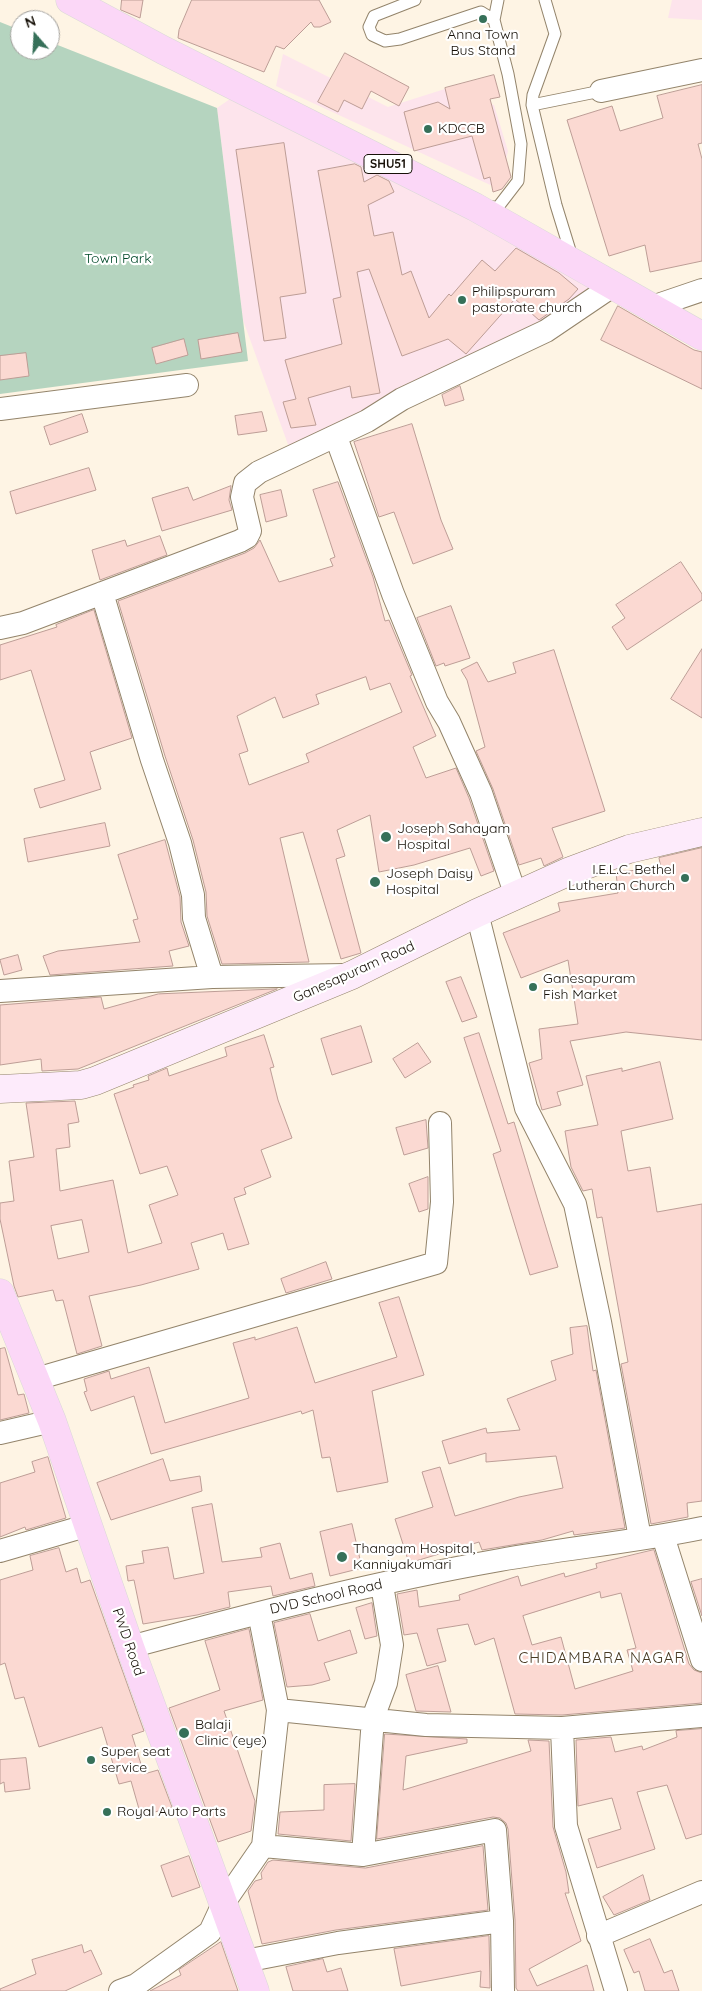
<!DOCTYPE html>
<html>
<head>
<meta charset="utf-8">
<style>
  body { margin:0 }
  #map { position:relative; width:702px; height:1991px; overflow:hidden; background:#fef4e4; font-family:Quicksand,sans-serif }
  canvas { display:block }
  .north { position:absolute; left:10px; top:10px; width:50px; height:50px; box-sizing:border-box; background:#fff; border:1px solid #a2a09c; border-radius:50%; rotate:341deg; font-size:14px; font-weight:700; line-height:20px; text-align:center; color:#171108 }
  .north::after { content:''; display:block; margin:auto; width:18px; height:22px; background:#367059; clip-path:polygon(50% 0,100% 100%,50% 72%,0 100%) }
</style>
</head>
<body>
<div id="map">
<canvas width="702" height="1991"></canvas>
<div class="north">N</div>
</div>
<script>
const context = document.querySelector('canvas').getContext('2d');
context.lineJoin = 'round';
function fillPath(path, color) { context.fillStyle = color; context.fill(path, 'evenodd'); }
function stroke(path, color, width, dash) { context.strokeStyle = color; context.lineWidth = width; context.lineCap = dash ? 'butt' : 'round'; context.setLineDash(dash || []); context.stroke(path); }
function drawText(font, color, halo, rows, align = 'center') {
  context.font = font + ' Quicksand,sans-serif'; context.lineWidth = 4.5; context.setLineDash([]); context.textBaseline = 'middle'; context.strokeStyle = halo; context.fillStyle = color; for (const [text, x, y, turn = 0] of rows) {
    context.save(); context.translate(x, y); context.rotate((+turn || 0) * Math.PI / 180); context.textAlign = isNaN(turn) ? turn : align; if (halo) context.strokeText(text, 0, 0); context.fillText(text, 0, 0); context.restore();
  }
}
const commercial = new Path2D(`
  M672,0H702V20L668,18Z
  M283,54L388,107L448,88L494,105L508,151L499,189L276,86Z
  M230,99L398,177L589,287L545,328L290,450L243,320L217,108Z`);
const green = new Path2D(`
  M0,22L20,30V50H50V42L217,108L248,361L0,394Z`);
const building = new Path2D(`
  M122,0H143L140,18L121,10Z
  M192,0H319L331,22L320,27H314L311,22L284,49L276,46L264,72L178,38L179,30Z
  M345,53L409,87L399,106L371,91L362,109L344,100L338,112L318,102Z
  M494,75L500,97L490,99L511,177L502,189L493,192L490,177L484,179L472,136L414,151L404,112L438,102L450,109L445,88Z
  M702,85V143L698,144L702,159V261L650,272L645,245L609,256L567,120L612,106L620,131L663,118L657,96Z
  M284,143L306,293L280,297L286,338L264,341L236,150Z
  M355,164L361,167L364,182L377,175L389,181L394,192L368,205L374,236L393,232L402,275L411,271L429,318L449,294L451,296L482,260L495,271L516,248L559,273L578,289L569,299L539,320L515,299L466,354L448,339L402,356L369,269L357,272L380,393L352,398L350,386L308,398L316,425L291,428L283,402L296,399L285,360L342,344L333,299L341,297L318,171Z
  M618,306L694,350L702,352V389L601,340Z
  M238,333L242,352L201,359L198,340Z
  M184,339L188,355L156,364L152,348Z
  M26,353L29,376L0,380V356Z
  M460,386L464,400L445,406L442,395Z
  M262,412L267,431L238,435L235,416Z
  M82,414L88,432L50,445L44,427Z
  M412,424L441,520L453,549L413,564L394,512L379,517L354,442Z
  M89,468L96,490L16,514L10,492Z
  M338,482L373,577L385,621L389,620L412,675L410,676L436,736L413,747L426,778L456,768L469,798L494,871L481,876L470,848L414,865L379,872L370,815L337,830L345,856L336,859L361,953L341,959L303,832L280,838L309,962L222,964L207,916L206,892L193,840L165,756L118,601L245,553L254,548L260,540L279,582L333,566L330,559L335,557L313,490ZM366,677L370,690L390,683L402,712L306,754L309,762L249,785L239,754L248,751L237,716L275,697L283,718L319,704L316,695Z
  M231,486L229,500L232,510L162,531L152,498L188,487L193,500Z
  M281,490L287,516L266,522L260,495Z
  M160,536L167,555L100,580L92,550L125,540L127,546Z
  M681,562L702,594V600L627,650L612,627L625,618L616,605Z
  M451,606L470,658L445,666L444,663L436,666L417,618Z
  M94,610L132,738L90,752L101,789L40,808L34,789L65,780L31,670L0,680V645L57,627L56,625Z
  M702,649V718L671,699Z
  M554,650L605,811L552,828L563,857L544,866L541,858L519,865L493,789L476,751L485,747L467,680L461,670L477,662L488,682L516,673L513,663Z
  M105,823L110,846L28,862L24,839Z
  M165,840L180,897L181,922L189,946L169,951L173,966L50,975L43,956L58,951L140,942L133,920L138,919L118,855Z
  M702,848V1040L626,1032L570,1041L583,1085L557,1092L561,1105L542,1110L529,1063L542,1059L539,1029L578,1024L568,960L521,978L503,933L560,911L558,903L618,893L616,872L661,868L659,858Z
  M18,955L22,970L4,975L0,960Z
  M461,977L477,1017L462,1022L446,982Z
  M277,989L78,1069L42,1071L41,1059L0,1065V1005L101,997L104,1009L158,994Z
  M361,1026L372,1062L332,1075L321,1039Z
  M479,1033L508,1124L514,1122L558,1267L530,1275L493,1154L501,1151L464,1038Z
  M264,1035L274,1067L270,1068L278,1100L292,1138L261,1150L271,1177L244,1188L246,1194L234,1198L249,1244L228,1250L223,1233L191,1243L199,1269L141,1285L89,1296L102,1346L77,1354L63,1300L56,1301L53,1290L18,1297L14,1286L0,1219V1203L14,1201L9,1161L34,1157L26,1103L75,1101L79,1122L68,1124L70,1147L56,1149L60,1191L113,1180L128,1253L162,1243L149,1205L178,1195L167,1166L140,1174L114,1094L134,1087L133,1085L149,1080L148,1076L167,1068L169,1076L227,1056L225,1048ZM82,1220L89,1252L58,1259L51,1226Z
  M418,1043L431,1062L405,1078L393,1059Z
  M660,1062L673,1119L621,1131L628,1171L650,1167L657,1212L702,1204V1501L687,1503L688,1517L651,1524L621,1364L628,1362L602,1217L597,1218L592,1189L583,1191L571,1167L565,1131L598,1125L586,1076L622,1068V1071Z
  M426,1120L428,1148L404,1155L396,1128Z
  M428,1177V1209L419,1212L409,1184Z
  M326,1262L332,1279L286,1293L281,1279Z
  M399,1297L424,1375L372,1391L388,1482L337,1492L330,1457L322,1458L313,1410L302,1414L301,1411L151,1454L134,1396L91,1411L84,1392L87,1391L84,1379L109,1371L111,1379L149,1367L165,1423L249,1398L233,1343L255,1337V1340L297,1327L315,1383L397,1357L379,1303Z
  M587,1326L593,1371L596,1370L625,1528L574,1535L573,1531L542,1540L482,1550L479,1542L409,1563L395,1519L433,1507L422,1472L440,1467L455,1516L519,1497L563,1488L556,1456L486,1462V1453L449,1464L442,1441L486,1428L487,1433L520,1430L507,1399L556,1380L551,1361L573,1354L570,1328Z
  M5,1348L18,1395L24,1394L29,1413L0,1420V1349Z
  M48,1457L66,1518L26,1530L25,1527L0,1537V1483L35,1472L32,1462Z
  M163,1459L170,1481L200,1476L202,1491L111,1520L97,1483Z
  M212,1504L222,1562L262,1557L260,1548L280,1543L290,1579L312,1573L315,1586L273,1596L271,1586L228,1592L230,1607L197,1615L143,1624L134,1580L128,1581L126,1566L144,1563L142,1551L168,1547L174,1579L204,1573L192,1508Z
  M352,1524L362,1568L330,1576L320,1532Z
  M59,1548L66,1572L77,1568L81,1583L90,1580L144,1731L132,1735L144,1774L158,1770L172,1807L141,1816L131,1781L119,1784L102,1727L39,1747L24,1697L15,1699L5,1663L0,1665V1580L33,1570L30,1556Z
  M654,1550L689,1664L694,1670L702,1673V1703L562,1715L515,1714L494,1638L475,1645L468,1624L437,1629L446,1661L427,1666L417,1633L404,1635L397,1594L417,1590L419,1607L460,1600L459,1595L518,1576L521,1586L564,1573L565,1577L597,1568L596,1564ZM600,1592L601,1598L621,1593L636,1648L627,1650L633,1671L575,1689L561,1637L532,1645L523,1616Z
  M702,1579V1616L691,1582Z
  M372,1603L377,1636L365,1639L356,1608Z
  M310,1614L318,1641L350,1630L357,1653L324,1663L330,1680L312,1685L287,1687L274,1623Z
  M249,1629L263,1700L224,1711L255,1801L251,1831L218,1842L169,1708L220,1690L205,1641Z
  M438,1666L451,1712L416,1711L406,1675Z
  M702,1729V1834L686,1839L667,1785L637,1792L655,1849L597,1868L588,1839L621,1829L612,1798L578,1806L576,1740L611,1737L615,1752L642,1746L643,1750L677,1737L676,1731Z
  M385,1734L467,1739V1743L406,1756L403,1790L531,1751L528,1740L549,1741L553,1827L566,1872L569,1893H565L581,1941L529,1969L537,1986L587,1965L594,1991H518L516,1988L515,1920L508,1829L506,1823L500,1818L493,1817L377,1839Z
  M26,1758L30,1789L5,1792L4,1782L0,1784V1760Z
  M355,1784L351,1841L278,1834L280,1812L324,1810V1785Z
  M483,1846L488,1910L336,1930L262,1944L248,1891L255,1881L262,1879L261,1873L268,1862L273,1860L365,1868Z
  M189,1856L200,1887L172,1897L161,1866Z
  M643,1875L650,1900L614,1915L603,1897Z
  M489,1936L490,1988L480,1987L481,1971L401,1986L394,1949Z
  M650,1939L664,1973L672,1970L679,1991H645L639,1971L634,1973L624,1950Z
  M221,1942L238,1991H150L181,1975L179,1970Z
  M82,1945L84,1953L91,1950L102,1974L65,1991H0V1989L36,1974L32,1960Z
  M323,1959L327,1972L341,1968L348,1991H293L286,1967Z`);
const lane = new Path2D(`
  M415,0L374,16L369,27L372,35L385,41L400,39L481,12L494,20
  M545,0L555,34L533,95L532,105L556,205L572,257
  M532,105L601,91
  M486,207H498L518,181L521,144L508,74L494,20L498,0`);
const street = new Path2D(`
  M601,91L702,70
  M652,307L702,290
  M0,409L187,385
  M336,437L393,594L437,702L449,722L481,793L516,896
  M102,593L152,760L180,843L193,895L194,918L212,977
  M0,628L23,623L240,541L247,537L250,531L242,497L245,483L259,472L367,421L402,399L546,331L614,285
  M477,913L526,1108L575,1204L600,1322L640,1538
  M0,991L212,977L346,975
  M36,1379L436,1263L442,1202L440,1123
  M0,1433L52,1421
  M663,1536L702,1660
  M0,1551L89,1525
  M130,1647C252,1614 375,1582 500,1560C567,1548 635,1542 702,1528
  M278,1710L426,1725L562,1728L702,1716
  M562,1728L566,1826L616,1991
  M263,1846L363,1855L495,1830L502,1921L503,1991
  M363,1855L373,1718L386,1683L392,1645L382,1585
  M598,1936L702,1892
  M245,1961L338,1943L502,1921
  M120,1991L136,1985L210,1932L223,1904L263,1846L278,1710L259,1613`);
const secondary = new Path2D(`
  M0,1089L81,1085L95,1081L352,975L477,913L570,871L629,849L702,832`);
const primary = new Path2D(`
  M70,0L163,50L475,207L702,336
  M0,1293L52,1421L130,1647L255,1991`);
const markers = [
  [483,19,5,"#367059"],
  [428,129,5,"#367059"],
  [462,300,5,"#367059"],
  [386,837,6,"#367059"],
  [685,878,5,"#367059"],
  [375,882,6,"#367059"],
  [533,987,5,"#367059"],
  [342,1557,6,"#367059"],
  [184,1733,6,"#367059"],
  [91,1760,5,"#367059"],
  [107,1812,5,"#367059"]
];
const shields = [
  [388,164,48]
];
const shieldNames = [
  ["SHU51",388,164]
];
const poiNames = [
  ["Anna Town",483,35,"center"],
  ["Bus Stand",483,51,"center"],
  ["KDCCB",438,129],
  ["Philipspuram",472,292],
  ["pastorate church",472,308],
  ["Joseph Sahayam",397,829],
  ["Hospital",397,845],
  ["I.E.L.C. Bethel",675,870,"right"],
  ["Lutheran Church",675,886,"right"],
  ["Joseph Daisy",386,874],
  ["Hospital",386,890],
  ["Ganesapuram",543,979],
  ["Fish Market",543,995],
  ["Thangam Hospital,",353,1549],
  ["Kanniyakumari",353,1565],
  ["Balaji",195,1725],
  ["Clinic (eye)",195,1741],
  ["Super seat",101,1752],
  ["service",101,1768],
  ["Royal Auto Parts",117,1812]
];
const parkNames = [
  ["Town Park",118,259]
];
const streetNames = [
  ["Ganesapuram Road",354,972,-24],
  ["DVD School Road",326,1597,-13],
  ["PWD Road",128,1642,71]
];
const neighbourhoodNames = [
  ["CHIDAMBARA NAGAR",602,1658]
];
fillPath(commercial, '#fde4ec');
fillPath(green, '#b5d4bf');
fillPath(building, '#fbd9d2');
stroke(building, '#bd9d96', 1);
stroke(lane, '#93846b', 13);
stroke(street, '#93846b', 24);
stroke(secondary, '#93846b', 29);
stroke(primary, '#dad9d7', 29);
stroke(lane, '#fff', 11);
stroke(street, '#fff', 22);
stroke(secondary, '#fdebfb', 28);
stroke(primary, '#fbd7f7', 28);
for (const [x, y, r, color] of markers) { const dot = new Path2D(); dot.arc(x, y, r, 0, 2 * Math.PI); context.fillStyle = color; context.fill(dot); stroke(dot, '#fff', 2); }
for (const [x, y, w] of shields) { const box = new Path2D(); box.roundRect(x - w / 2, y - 9.5, w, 19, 4); context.fillStyle = '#fff'; context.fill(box); stroke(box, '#171108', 1); }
drawText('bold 12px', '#171108', null, shieldNames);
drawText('14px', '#171108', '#fff', poiNames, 'left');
drawText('14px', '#014929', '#fff', parkNames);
drawText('14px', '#171108', '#fff', streetNames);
context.letterSpacing = '1px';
drawText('15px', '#483b24', '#fff', neighbourhoodNames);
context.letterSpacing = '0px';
</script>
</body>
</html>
